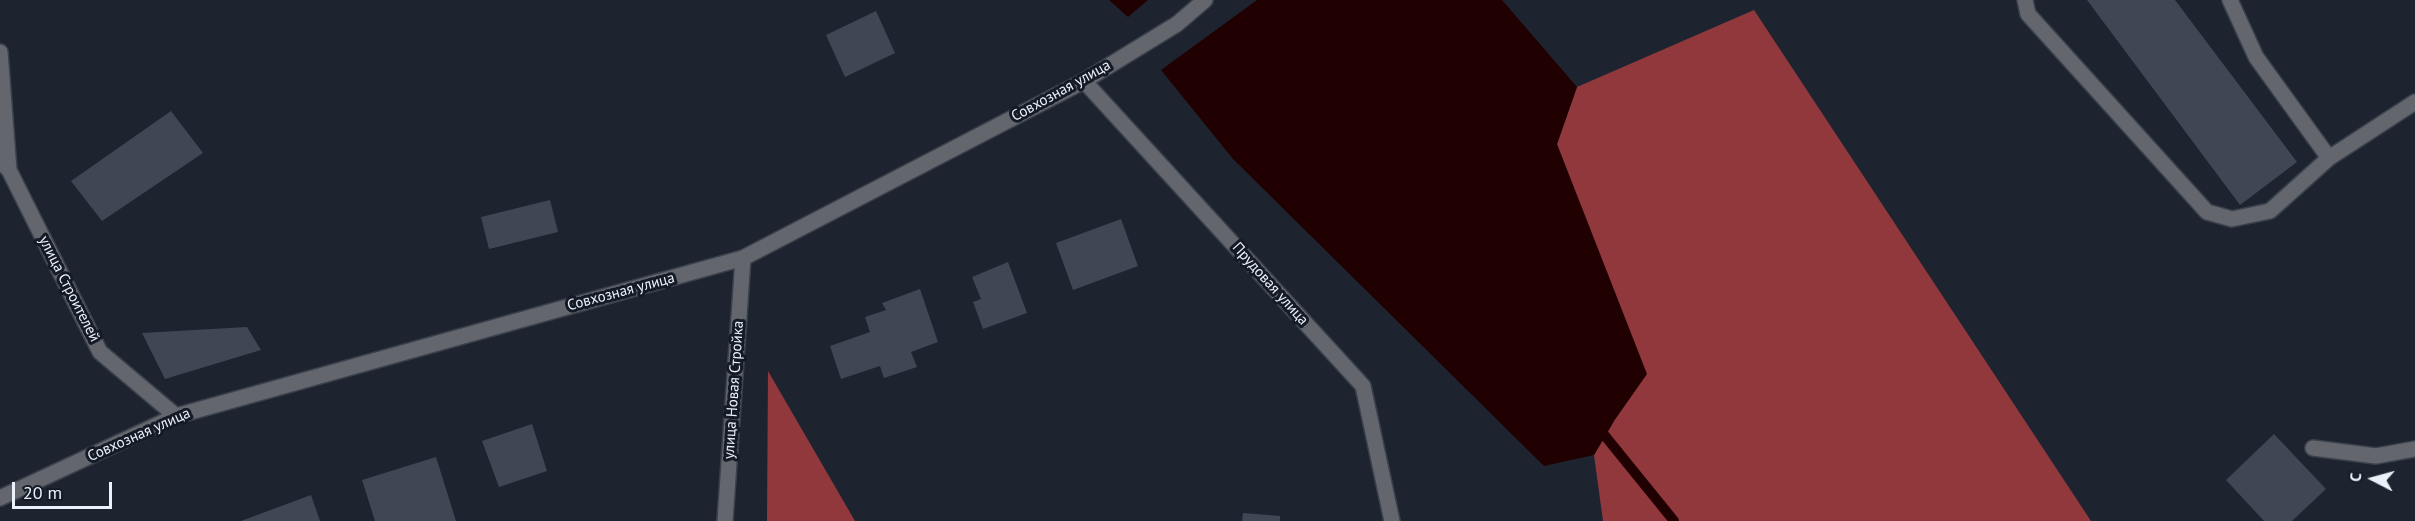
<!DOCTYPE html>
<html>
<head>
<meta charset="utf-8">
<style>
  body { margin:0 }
  #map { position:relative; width:2415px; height:521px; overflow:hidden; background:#1d2430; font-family:"PT Sans",sans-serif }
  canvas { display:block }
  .north { position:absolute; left:2343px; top:449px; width:60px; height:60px; -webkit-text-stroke:4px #141b26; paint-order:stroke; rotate:276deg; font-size:16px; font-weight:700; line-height:24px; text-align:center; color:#ebf1f9 }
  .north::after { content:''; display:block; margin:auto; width:21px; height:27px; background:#ebf1f9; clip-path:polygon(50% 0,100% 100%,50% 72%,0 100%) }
  .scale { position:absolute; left:12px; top:482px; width:100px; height:27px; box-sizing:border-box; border:3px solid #ebf1f9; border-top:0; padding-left:8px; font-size:18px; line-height:21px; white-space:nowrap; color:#ebf1f9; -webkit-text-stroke:4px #141b26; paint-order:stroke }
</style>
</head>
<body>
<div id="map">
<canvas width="2415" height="521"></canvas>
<div class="north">С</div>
<div class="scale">20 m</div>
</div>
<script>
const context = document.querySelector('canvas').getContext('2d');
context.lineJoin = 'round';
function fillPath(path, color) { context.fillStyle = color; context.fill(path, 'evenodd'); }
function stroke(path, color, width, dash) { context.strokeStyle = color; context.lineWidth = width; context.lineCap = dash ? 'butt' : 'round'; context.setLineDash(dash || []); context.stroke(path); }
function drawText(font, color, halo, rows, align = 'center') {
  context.font = font + ' "PT Sans",sans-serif'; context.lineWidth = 6; context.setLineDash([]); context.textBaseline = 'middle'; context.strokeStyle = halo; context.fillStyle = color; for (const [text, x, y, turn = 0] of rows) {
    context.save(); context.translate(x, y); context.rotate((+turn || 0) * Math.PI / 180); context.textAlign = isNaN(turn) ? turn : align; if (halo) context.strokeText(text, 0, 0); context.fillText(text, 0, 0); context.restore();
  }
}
const forest = new Path2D(`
  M1754,10L2091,521H1603L1594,455L1614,421L1557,144L1577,87Z
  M768,371L855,521H767Z`);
const water = new Path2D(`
  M1109,0H1148L1128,17Z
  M1257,0H1502L1577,87L1557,144L1647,374L1614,421L1594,455L1544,466L1233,159L1161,70Z`);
const stream = new Path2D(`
  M1597,426L1674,521`);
const building = new Path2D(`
  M2087,0H2175L2297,162L2240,205Z
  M876,11L895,53L845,77L826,35Z
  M171,111L203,153L102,221L71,181Z
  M550,200L558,232L489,249L481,217Z
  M1121,219L1138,266L1073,290L1056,243Z
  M1008,262L1027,313L983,329L973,302L981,299L972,277Z
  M920,289L938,342L911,352L917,367L884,378L880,366L841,379L830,346L870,332L865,317L886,310L882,303Z
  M247,327L261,350L165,379L142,333Z
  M532,424L547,471L499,487L482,441Z
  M2274,434L2326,489L2292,521H2264L2226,480Z
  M436,457L456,521H375L362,480Z
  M311,495L320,521H241Z
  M1243,513L1280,516V521H1242Z`);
const minor = new Path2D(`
  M2025,0L2028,14L2207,212L2232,219L2270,211L2329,158L2415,102
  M2230,0L2256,57L2329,158
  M0,52L9,170
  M1084,81L1363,386L1392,521
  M0,161L9,170L100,352L176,416
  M2313,448L2376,456L2415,449
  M0,498L176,416L743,258L1084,81L1177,24L1205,0
  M725,521L743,258`);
const streetNames = [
  ["Совхозная улица",1061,91,-29],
  ["Прудовая улица",1270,284,48],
  ["улица Строителей",69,289,63],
  ["Совхозная улица",621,292,-15],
  ["улица Новая Стройка",734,390,-86],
  ["Совхозная улица",139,435,-24]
];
fillPath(forest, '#91383d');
fillPath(water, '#210001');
stroke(stream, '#210001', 10);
fillPath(building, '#3f4754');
stroke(minor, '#3a414c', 18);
stroke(minor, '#63676d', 15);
drawText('15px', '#ebf1f9', '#141b26', streetNames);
</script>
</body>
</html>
